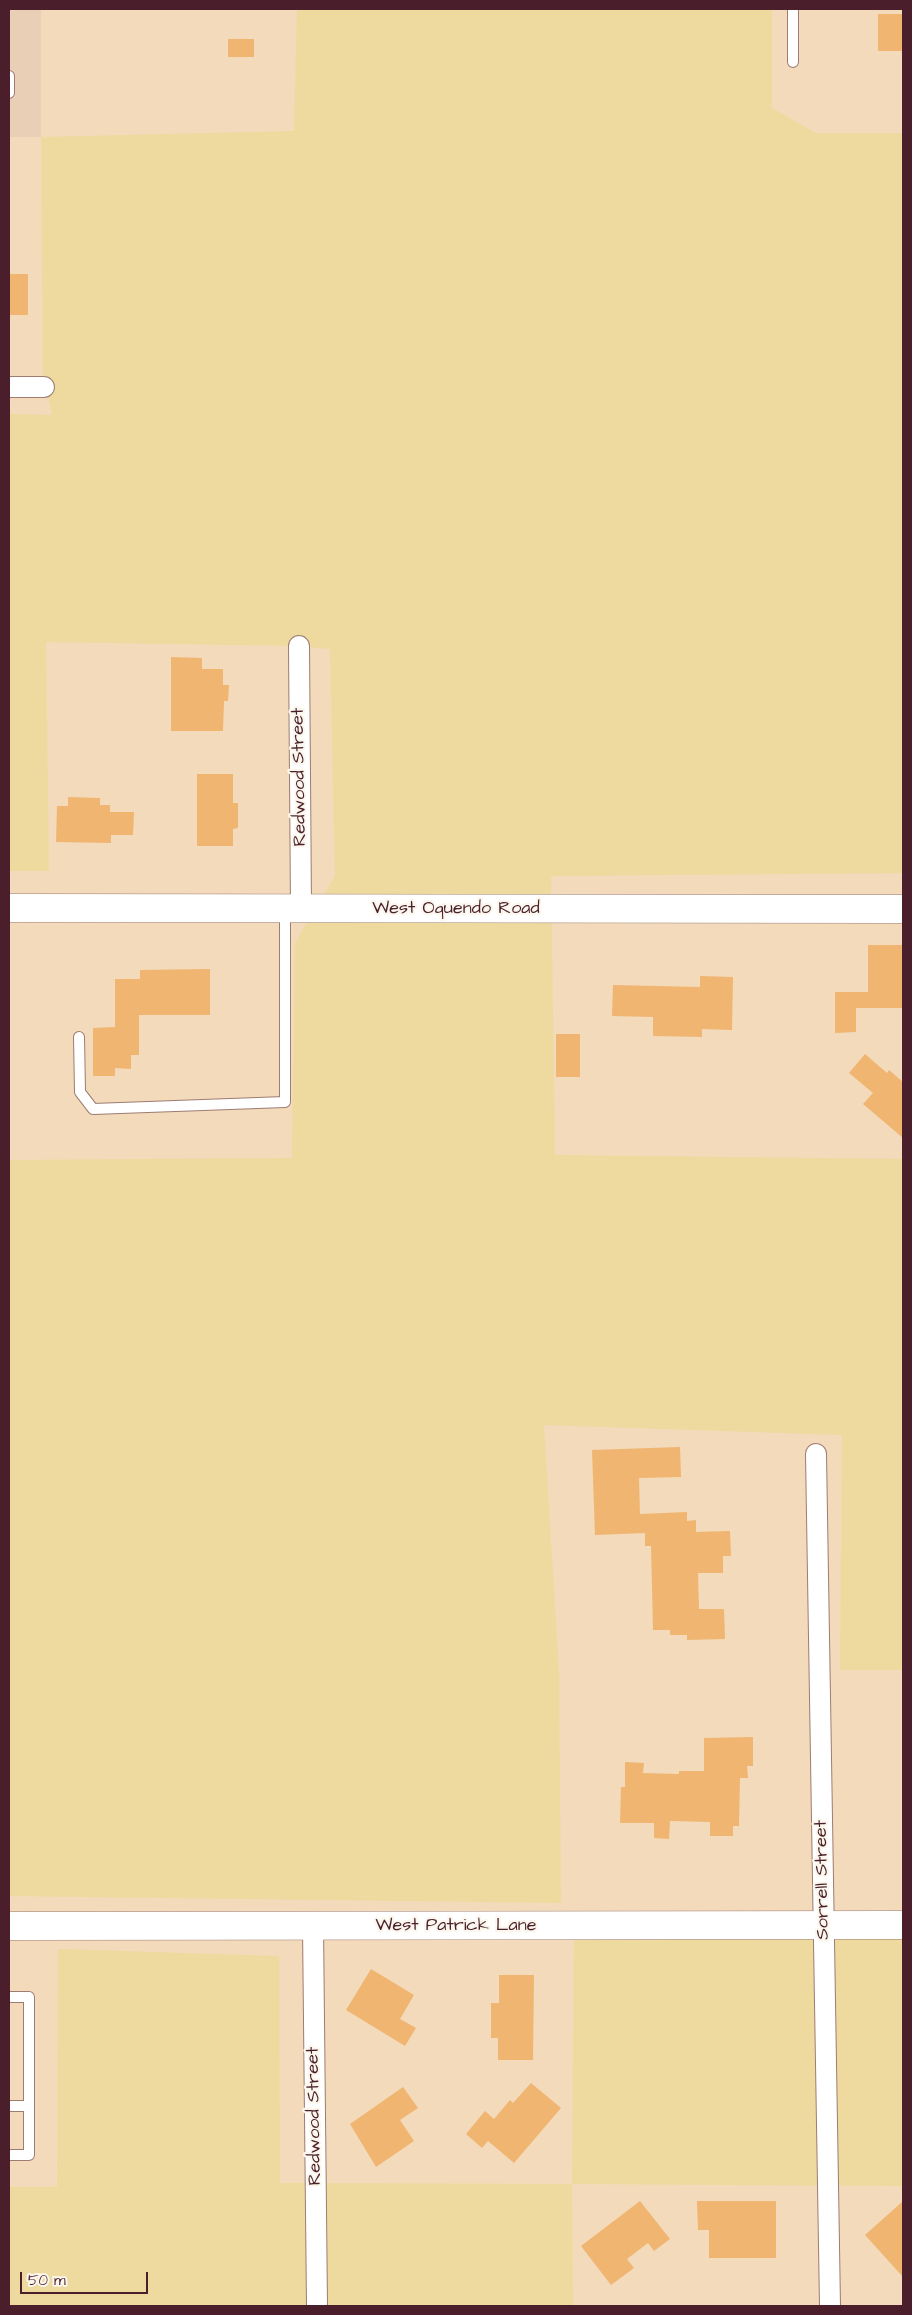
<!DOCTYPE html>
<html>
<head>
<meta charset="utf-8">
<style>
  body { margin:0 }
  #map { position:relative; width:912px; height:2315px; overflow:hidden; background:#f2daba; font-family:"Architects Daughter",sans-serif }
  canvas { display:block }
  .frame { position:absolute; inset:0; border:10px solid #4a1f2b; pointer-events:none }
  .scale { position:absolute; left:20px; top:2272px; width:128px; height:22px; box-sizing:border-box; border:2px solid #4a1f2b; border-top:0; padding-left:6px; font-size:15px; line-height:18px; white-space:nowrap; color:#4a1f2b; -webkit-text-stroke:4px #fbf7ec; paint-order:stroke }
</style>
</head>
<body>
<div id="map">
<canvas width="912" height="2315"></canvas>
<div class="frame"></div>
<div class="scale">50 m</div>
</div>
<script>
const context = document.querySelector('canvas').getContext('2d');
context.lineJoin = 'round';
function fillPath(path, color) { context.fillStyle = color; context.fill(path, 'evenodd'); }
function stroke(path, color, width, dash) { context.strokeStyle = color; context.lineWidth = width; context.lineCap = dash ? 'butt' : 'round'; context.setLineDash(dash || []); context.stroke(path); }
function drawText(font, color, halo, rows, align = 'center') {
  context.font = font + ' "Architects Daughter",sans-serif'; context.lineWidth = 4.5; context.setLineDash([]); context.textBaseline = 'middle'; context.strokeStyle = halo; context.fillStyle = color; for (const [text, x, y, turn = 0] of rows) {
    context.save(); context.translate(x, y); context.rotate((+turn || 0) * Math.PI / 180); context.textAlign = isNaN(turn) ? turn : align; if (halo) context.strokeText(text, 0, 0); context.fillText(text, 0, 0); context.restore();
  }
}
const built = new Path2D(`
  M9,9H41V137H9Z`);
const sand = new Path2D(`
  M297,9H772V108L816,133H903V873L551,876L555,1155L903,1159V1670H840L842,1435L544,1425L559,1672L561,1903L9,1896V1160L292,1158L295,943L335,876L330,649L299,646L46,642L49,871H9V414L52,415L43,373L41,137L294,131Z
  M903,1929V2186L572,2184L573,2306H9V2187H57L58,1949L279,1956L280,2183L572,2184L574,1936Z`);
const building = new Path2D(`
  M878,14H903V51H878Z
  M228,39H254V57H228Z
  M9,274H28V315H9Z
  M171,657L202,658V669H223V685H229L228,701H224L223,731H171Z
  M197,774H233V803H238V828L233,829V846H197Z
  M68,797L100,798V805H110V812H134L133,835H111V843L56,842L57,806H68Z
  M868,945H903V1008H856V1032L835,1033V992H868Z
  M210,969V1015H139V1055H131V1069L115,1068V1076H93V1028L115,1027V979H140V970Z
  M700,976L733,977L732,1030L702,1029V1037L653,1036V1017L612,1016L613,985L700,987Z
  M556,1034H580V1077H556Z
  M865,1054L887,1073L889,1070L903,1082V1138L863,1104L873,1093L849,1073Z
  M680,1447L681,1477L639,1478L640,1514L687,1512V1521L696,1520V1532L730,1531L731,1556H723V1573H698L699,1609H724L725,1639L687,1640V1635H670V1630H653L651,1546H645V1533L595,1535L592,1450Z
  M753,1737V1766H747L748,1778H740L739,1826H733V1836H710V1822L670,1821L669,1839L654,1838V1823H620L621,1787H625V1762L644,1763L643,1773L679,1774V1771H704V1738Z
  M371,1969L414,1995L400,2019L416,2028L405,2046L346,2010Z
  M499,1975H534L533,2060H498V2038H491V2003H499Z
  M531,2083L561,2108L514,2163L488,2141L482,2148L466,2134L485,2111L494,2119L510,2100L513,2103Z
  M403,2087L418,2108L400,2120L414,2141L376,2167L350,2124Z
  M640,2201L670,2239L654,2251L648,2243L627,2259L634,2268L611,2285L581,2246Z
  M697,2201H776V2258H709V2230H698Z
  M903,2201V2277L865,2235Z`);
const lane = new Path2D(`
  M793,9V62
  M9,76V93
  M79,1037L80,1092L93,1109L285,1102V909
  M9,1997H29V2155H9
  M9,2106H28`);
const street = new Path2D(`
  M9,387H44
  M299,646L301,908
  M816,1454L830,2306
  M313,1926L317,2306`);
const secondary = new Path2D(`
  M9,908L903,909
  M9,1926L903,1925`);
const streetNames = [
  ["Redwood Street",300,777,-91],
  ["West Oquendo Road",456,909],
  ["Sorrell Street",823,1880,-91],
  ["West Patrick Lane",456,1926],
  ["Redwood Street",315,2116,-91]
];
fillPath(built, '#e9cfb6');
fillPath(sand, '#eeda9e');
fillPath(building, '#f0b571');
stroke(lane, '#9e7c72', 12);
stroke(street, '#9e7c72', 22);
stroke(secondary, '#9e7c72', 29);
stroke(lane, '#fff', 10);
stroke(street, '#fff', 20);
stroke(secondary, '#fff', 28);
drawText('18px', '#4a1f2b', '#fbf7ec', streetNames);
</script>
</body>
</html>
